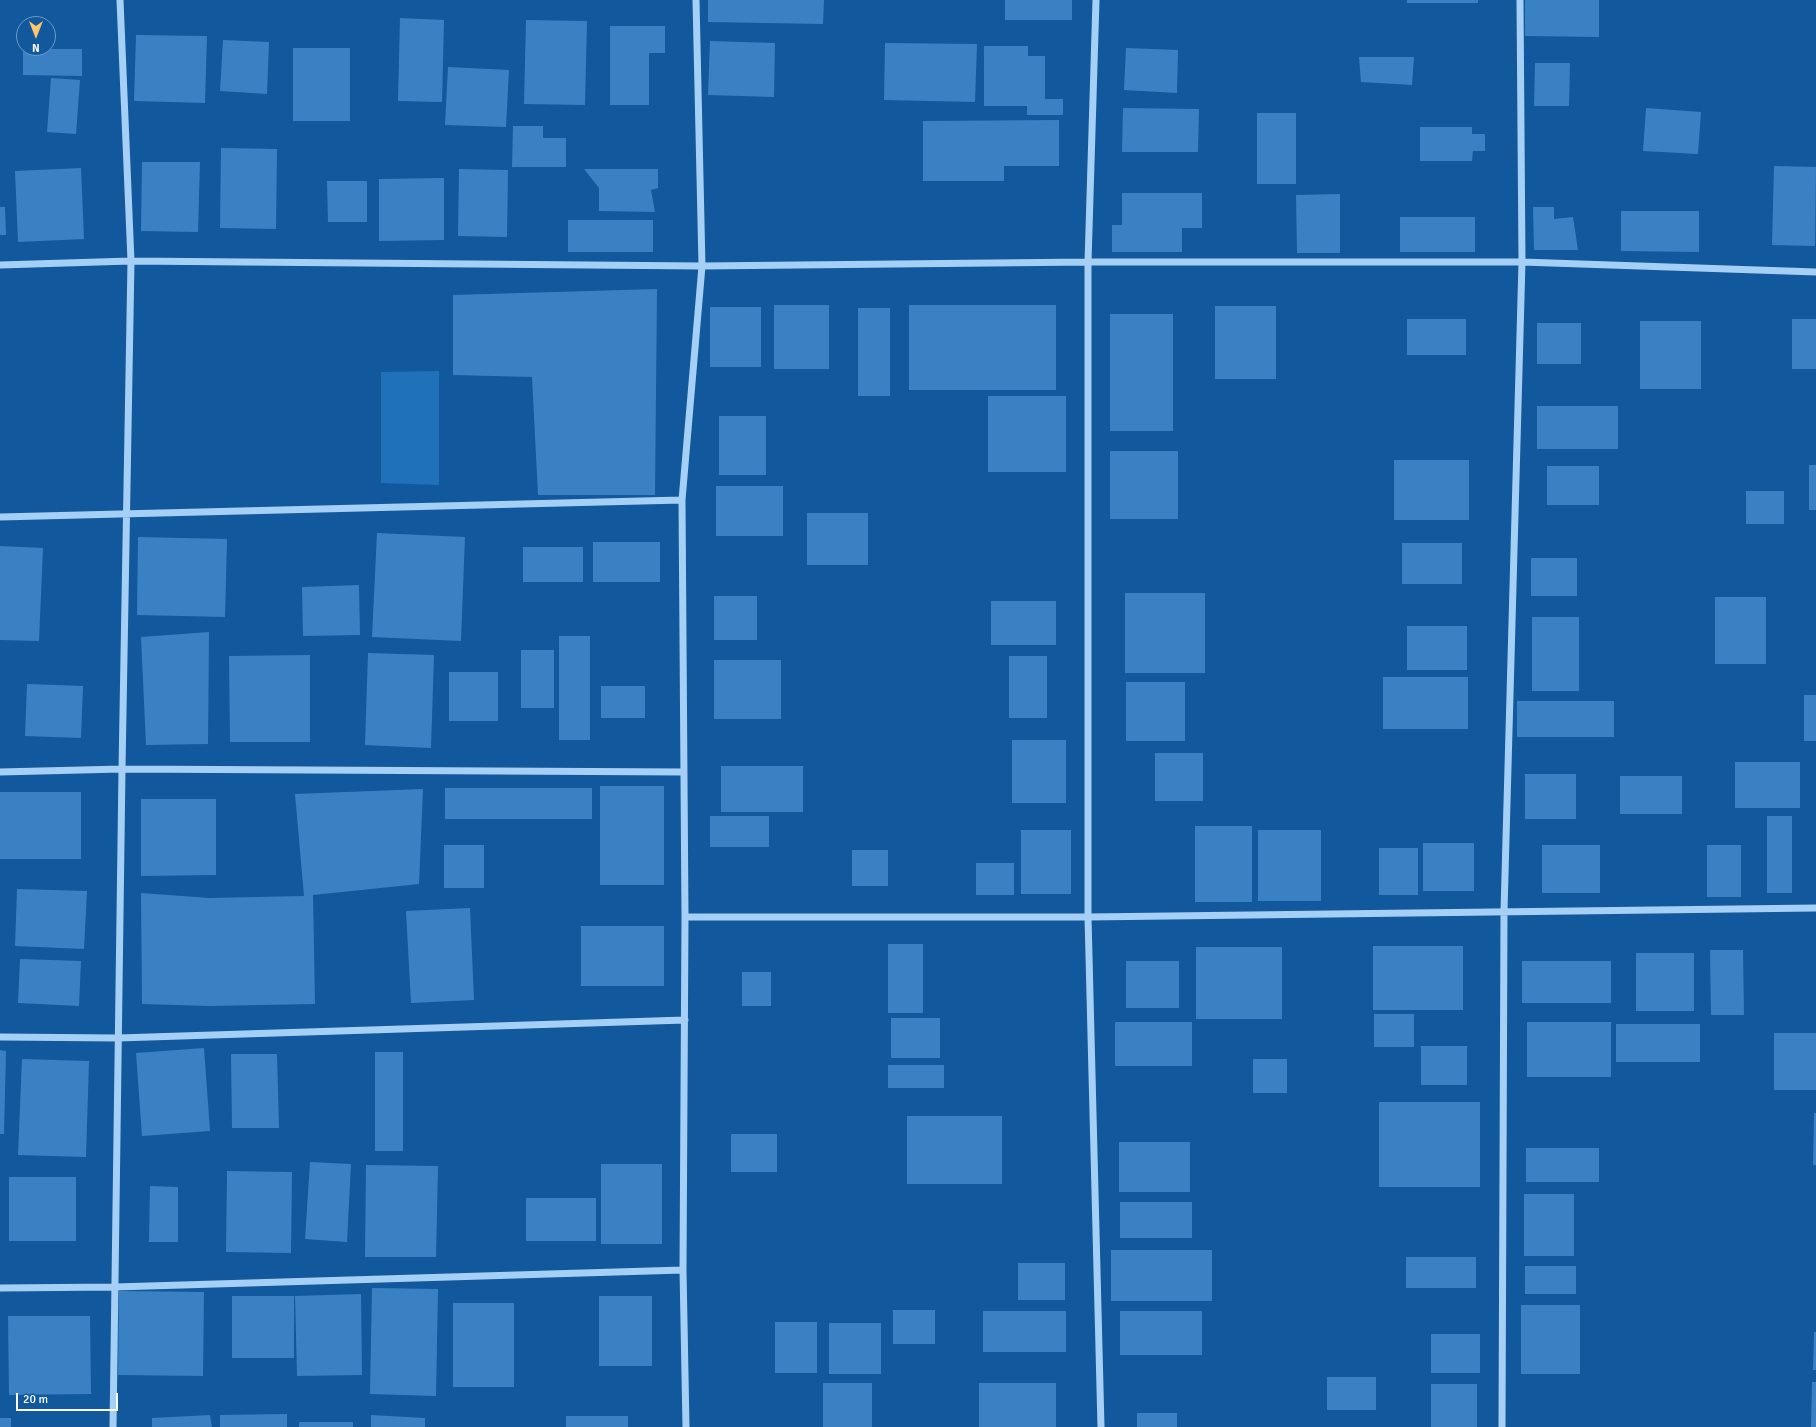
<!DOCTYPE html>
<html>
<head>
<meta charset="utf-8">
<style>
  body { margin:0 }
  #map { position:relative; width:1816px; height:1427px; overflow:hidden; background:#11589d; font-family:Signika,sans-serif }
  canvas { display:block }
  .north { position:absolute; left:16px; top:16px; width:40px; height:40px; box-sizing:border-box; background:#11589d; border:1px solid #709bc4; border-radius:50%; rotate:180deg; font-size:11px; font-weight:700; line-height:16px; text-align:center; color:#fff }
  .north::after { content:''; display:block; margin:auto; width:14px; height:18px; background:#ffc96a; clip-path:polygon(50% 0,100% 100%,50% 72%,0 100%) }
  .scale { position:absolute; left:16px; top:1393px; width:102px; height:18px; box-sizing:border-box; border:2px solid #fff; border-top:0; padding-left:5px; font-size:12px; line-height:14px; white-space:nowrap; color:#fff; -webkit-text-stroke:3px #11589d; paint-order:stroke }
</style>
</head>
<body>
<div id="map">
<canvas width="1816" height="1427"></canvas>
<div class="north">N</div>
<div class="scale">20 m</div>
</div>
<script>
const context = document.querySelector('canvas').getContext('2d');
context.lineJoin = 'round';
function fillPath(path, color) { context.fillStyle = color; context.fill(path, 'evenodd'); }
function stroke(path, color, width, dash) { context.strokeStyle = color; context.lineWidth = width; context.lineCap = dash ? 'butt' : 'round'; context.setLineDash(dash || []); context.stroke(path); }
const green = new Path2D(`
  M439,371V485L381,483V372Z`);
const building = new Path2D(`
  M708,0H824L823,24L708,22Z
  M1005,0H1072V20H1005Z
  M1407,0H1478V3H1407Z
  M1525,0H1599V37L1525,36Z
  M400,18L444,20L442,102L398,101Z
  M526,20L587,21L585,105L524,104Z
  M610,26H665V53H649V105H610Z
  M136,35L207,36L205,103L134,101Z
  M223,40L269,42L267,94L220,91Z
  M710,41L775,43L774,97L708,95Z
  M885,43L977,44L975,102L884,100Z
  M984,46H1028V56H1045V99H1063V115H1027V106H984Z
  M293,48H350V121H293Z
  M1126,48L1178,50L1177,93L1124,90Z
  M23,49H82V76L23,75Z
  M1359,57H1414L1412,85L1361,82Z
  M1535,63H1570L1569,106H1534Z
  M448,67L509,70L506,127L445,125Z
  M51,78L80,80L76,134L47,132Z
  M1123,108L1199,109L1198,152H1122Z
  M1646,108L1701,112L1698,154L1643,151Z
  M1257,113H1296V184H1257Z
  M1059,120V166H1004V181H923V121Z
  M513,126H543V138H566V167H512Z
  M1420,127H1472V134H1485V151H1473L1472,161H1420Z
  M221,148L277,149L276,229L220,228Z
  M142,162H200L198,232L141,231Z
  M1774,166L1816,167L1815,246L1772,245Z
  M81,168L84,239L18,242L15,171Z
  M459,169L508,170L507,237L458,236Z
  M584,169H658V188L651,190L655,212L599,211V188Z
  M444,178V240L379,241V179Z
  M327,181H367V222H328Z
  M1122,193H1202V228H1182V252H1112V225H1122Z
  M1340,194V253H1297L1296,195Z
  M0,207H5L6,235H0Z
  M1533,207H1554V219L1573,217L1578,250H1534Z
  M1621,211H1699V252L1621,251Z
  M1400,217H1475V252H1400Z
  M568,220H653V252H568Z
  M657,289L655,495H538L532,377L453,375V295Z
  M774,305H829V369H774Z
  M909,305H1056V390H909Z
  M1215,306H1276V379H1215Z
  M710,307H761V367H710Z
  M858,308H890V396H858Z
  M1110,314H1173V431H1110Z
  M1407,319H1466V355H1407Z
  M1792,319H1816V369H1792Z
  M1640,321H1701V389H1640Z
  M1537,323H1581V364H1537Z
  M988,396H1066V472H988Z
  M1537,406H1618V449H1537Z
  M719,416H766V475H719Z
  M1110,451H1178V519H1110Z
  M1394,460H1469V520H1394Z
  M1809,465H1816V510H1809Z
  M1547,466H1599V505H1547Z
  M716,486H783V536H716Z
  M1746,491H1784V524H1746Z
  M807,513H868V565H807Z
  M377,533L465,537L461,641L372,637Z
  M138,537L227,539L225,617L137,615Z
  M593,542H660V582H593Z
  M1402,543H1462V584H1402Z
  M0,546L43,548L39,641L0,640Z
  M523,547H583V582H523Z
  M1531,558H1577V596H1531Z
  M359,585L360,635L303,636L302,587Z
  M1125,593H1205V673H1125Z
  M714,596H757V640H714Z
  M1715,597H1766V664H1715Z
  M991,601H1056V645H991Z
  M1532,617H1579V691H1532Z
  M1407,626H1467V670H1407Z
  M209,632L208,744L146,745L141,637Z
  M559,636H590V740H559Z
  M521,650H554V708H521Z
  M368,653L434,655L431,748L365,745Z
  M310,655V742H230L229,656Z
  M1009,656H1047V718H1009Z
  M714,660H781V719H714Z
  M449,672H498V721H449Z
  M1383,677H1468V729H1383Z
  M1126,682H1185V741H1126Z
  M27,684L83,686L81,738L25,736Z
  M601,686H645V718H601Z
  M1804,695H1816V741H1804Z
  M1517,701H1614V737H1517Z
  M1012,740H1066V803H1012Z
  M1155,753H1203V801H1155Z
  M1735,762H1800V808H1735Z
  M721,766H803V812H721Z
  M1525,774H1576V819H1525Z
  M1620,776H1682V814H1620Z
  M600,786H664V885H600Z
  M445,788H592V819H445Z
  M423,789L419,884L313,895L315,1004L209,1006L142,1004L141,893L209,898L304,896L295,794Z
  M0,792H81V859H0Z
  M141,799H216V875L141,876Z
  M710,816H769V847H710Z
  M1767,816H1792V893H1767Z
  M1195,826H1252V902H1195Z
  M1021,830H1071V894H1021Z
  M1258,830H1321V901H1258Z
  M1423,843H1474V891H1423Z
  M444,845H484V888H444Z
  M1542,845H1600V893H1542Z
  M1707,845H1741V897H1707Z
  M1379,848H1418V895H1379Z
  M852,850H888V886H852Z
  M976,863H1014V895H976Z
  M17,889L87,891L84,949L15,946Z
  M470,908L474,1000L411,1003L406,911Z
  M581,926H664V986H581Z
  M888,944H923V1013H888Z
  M1373,946H1463V1010H1373Z
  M1196,947H1282V1019H1196Z
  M1710,950H1743L1744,1015H1711Z
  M1636,953H1694V1011H1636Z
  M20,959L81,961L79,1006L18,1003Z
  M1126,961H1179V1008H1126Z
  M1522,961H1611V1003H1522Z
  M742,972H771V1006H742Z
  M1374,1014H1414V1047H1374Z
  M891,1018H940V1058H891Z
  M1115,1022H1192V1066H1115Z
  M1527,1022H1611V1077H1527Z
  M1616,1024H1700V1062H1616Z
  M1774,1033H1816V1090H1774Z
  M1421,1046H1467V1085H1421Z
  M204,1048L210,1131L142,1136L136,1053Z
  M0,1050L6,1051L4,1134H0Z
  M375,1052H403V1151H375Z
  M231,1054H277L279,1128H232Z
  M22,1059L89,1061L86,1157L18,1155Z
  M1253,1059H1287V1093H1253Z
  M888,1065H944V1088H888Z
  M1379,1102H1480V1187H1379Z
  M1814,1113H1816V1165H1813Z
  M907,1116H1002V1184H907Z
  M731,1134H777V1172H731Z
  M1119,1142H1190V1192H1119Z
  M1526,1148H1599V1182H1526Z
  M310,1162L351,1164L347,1242L305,1239Z
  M601,1164H662V1244H601Z
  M366,1165L438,1166L436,1257H365Z
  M227,1171L292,1172L291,1253L226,1252Z
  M9,1177H76V1241H9Z
  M150,1186L178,1187V1242H149Z
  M1524,1194H1574V1256H1524Z
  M526,1198H596V1241H526Z
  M1120,1202H1192V1238H1120Z
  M1111,1250H1212V1301H1111Z
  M1406,1257H1476V1288H1406Z
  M1018,1263H1065V1300H1018Z
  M1525,1266H1576V1294H1525Z
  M372,1288L438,1289L436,1396L370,1394Z
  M119,1291L204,1292L203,1376L118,1375Z
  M361,1294L362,1375L297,1376L295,1296Z
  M232,1296H294V1358H232Z
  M599,1296H652V1366H599Z
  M453,1303H514V1387H453Z
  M1521,1305H1580V1374H1521Z
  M893,1310H935V1344H893Z
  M983,1311H1066V1352H983Z
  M1120,1311H1202V1355H1120Z
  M8,1316H90L91,1394L9,1395Z
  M775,1322H817V1373H775Z
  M829,1323H881V1374H829Z
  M1814,1332H1816V1370H1813Z
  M1431,1334H1480V1373H1431Z
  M1327,1377H1376V1410H1327Z
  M1812,1382H1816V1427H1811Z
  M823,1383H872V1427H823Z
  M979,1383H1056V1427H979Z
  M1431,1384H1477V1427H1431Z
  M1137,1413H1177V1427H1137Z
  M287,1414V1427H220V1415Z
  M210,1415L212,1427H152V1418Z
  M371,1415L425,1418V1427H371Z
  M566,1416H628V1427H566Z
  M0,1418H11V1427H0Z
  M299,1422H353V1427H299Z`);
const minor = new Path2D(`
  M1096,0L1088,262V917L1101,1427
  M0,265L131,261L702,266L1088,262H1522L1816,272
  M0,517L682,500
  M0,772L122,769L684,772
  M685,917H1088L1816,908
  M0,1037L118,1038L685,1020
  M0,1288L115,1287L683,1270
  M113,1427L122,769L131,261L120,0
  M686,1427L683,1270L685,917L682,500L702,266L696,0
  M1502,1427L1504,911L1522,262L1520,0`);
fillPath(green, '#1f71ba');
fillPath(building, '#3a81c4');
stroke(minor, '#a6cff5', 7);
</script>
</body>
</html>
